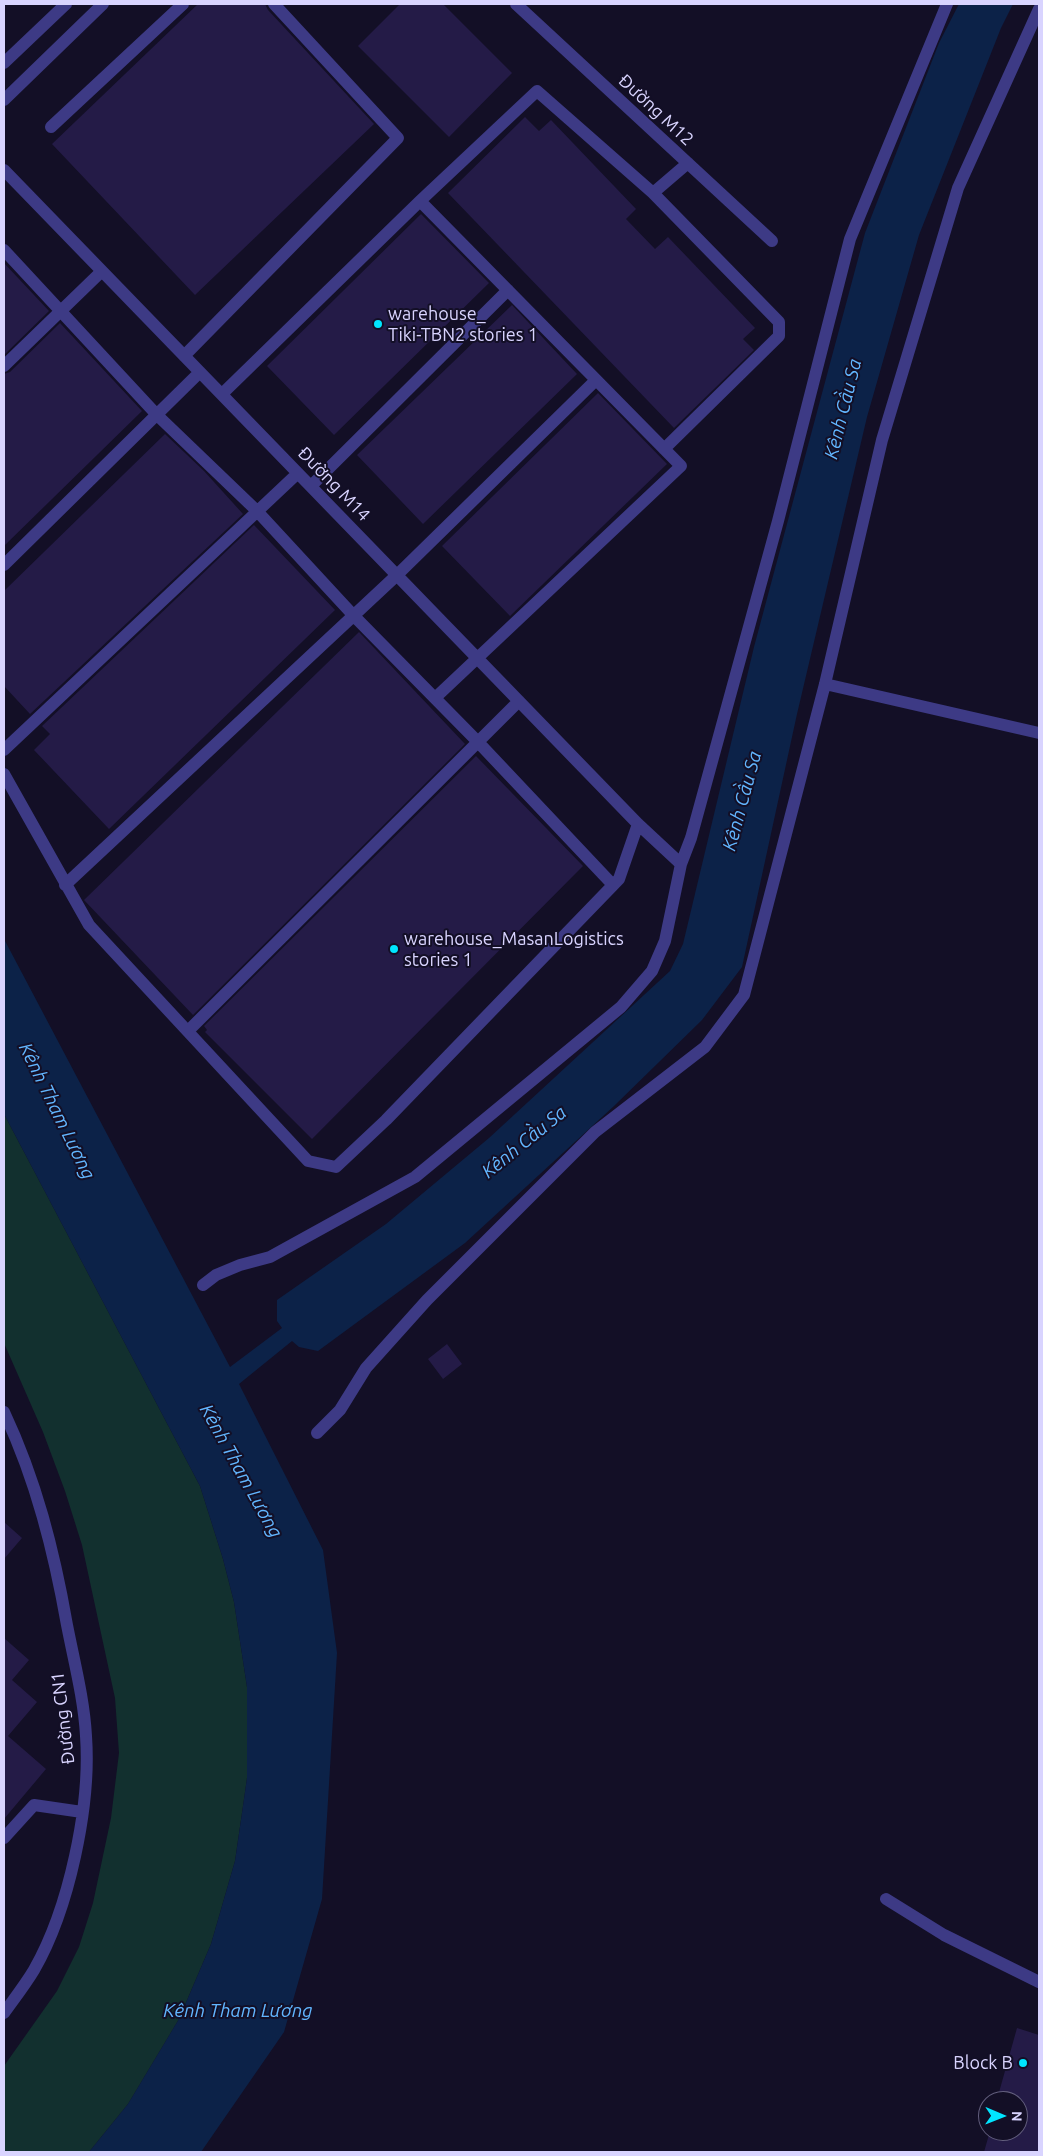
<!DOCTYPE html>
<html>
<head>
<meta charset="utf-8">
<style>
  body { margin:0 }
  #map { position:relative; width:1043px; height:2156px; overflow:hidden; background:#130f26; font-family:Ubuntu,sans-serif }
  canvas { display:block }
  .frame { position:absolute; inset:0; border:5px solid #d9d4ff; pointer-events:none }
  .north { position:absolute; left:978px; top:2091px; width:50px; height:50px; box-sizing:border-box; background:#130f26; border:1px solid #625e7d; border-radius:50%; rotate:91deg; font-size:14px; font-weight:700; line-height:20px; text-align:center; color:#d9d4ff }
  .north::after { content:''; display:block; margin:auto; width:18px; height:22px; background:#00e5ff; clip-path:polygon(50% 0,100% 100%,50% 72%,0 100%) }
</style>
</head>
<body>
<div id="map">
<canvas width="1043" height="2156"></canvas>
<div class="frame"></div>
<div class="north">N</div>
</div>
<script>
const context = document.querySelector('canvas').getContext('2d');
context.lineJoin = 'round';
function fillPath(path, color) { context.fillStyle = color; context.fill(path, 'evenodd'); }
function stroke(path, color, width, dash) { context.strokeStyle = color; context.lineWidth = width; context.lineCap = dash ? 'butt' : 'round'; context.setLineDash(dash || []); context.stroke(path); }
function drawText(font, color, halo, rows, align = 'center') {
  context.font = font + ' Ubuntu,sans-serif'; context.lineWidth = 4; context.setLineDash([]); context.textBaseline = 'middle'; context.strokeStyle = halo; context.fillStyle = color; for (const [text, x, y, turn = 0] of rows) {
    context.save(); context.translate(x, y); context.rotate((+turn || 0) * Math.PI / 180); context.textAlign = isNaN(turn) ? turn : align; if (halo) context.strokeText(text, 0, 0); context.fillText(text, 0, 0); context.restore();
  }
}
const green = new Path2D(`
  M4,1114L200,1486L223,1559L234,1602L247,1687V1778L242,1813L235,1861L211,1944L179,2019L128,2104L89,2152H4V2066L57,1991L79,1947L93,1903L111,1818L119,1753L115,1698L82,1545L65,1491L43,1432L4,1343Z`);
const water = new Path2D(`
  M959,4H1013L1001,28L919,235L867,417L797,714L742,967L702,1020L614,1106L465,1243L318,1351L299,1347L292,1341L239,1384L323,1550L337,1653L322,1899L284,2032L201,2152H89L128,2104L179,2019L211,1944L235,1861L242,1813L247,1778V1687L234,1602L223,1559L200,1486L4,1114V939L230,1367L282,1328L277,1321V1300L386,1224L489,1138L670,971L683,944L754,647L865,233L939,43Z`);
const building = new Path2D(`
  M198,4H265L268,10L374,124L195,295L52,144Z
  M400,4H443L512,73L449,137L358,46Z
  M525,117L539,131L551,120L636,209L626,219L655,249L668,237L755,328L743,339L754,350L674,428L448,193Z
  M421,214L489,283L334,435L267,366Z
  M4,263L49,311L4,355Z
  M512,305L577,374L423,524L357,455Z
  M60,323L142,411L4,546V374L10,372Z
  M598,393L667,464L510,616L442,546Z
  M165,434L204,471L243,514L30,714L4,686V591Z
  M254,525L335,610L109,829L34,750L50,734L42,726Z
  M359,632L465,744L193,1015L84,900Z
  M476,756L583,866L312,1139L205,1032L207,1030L204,1026Z
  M447,1344L462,1364L443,1379L428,1359Z
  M4,1522L22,1538L4,1559Z
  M4,1638L29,1660L12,1680L37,1702L8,1736L46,1769L4,1819Z
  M1017,2028L1039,2035V2152H984L990,2131H1018V2101L998,2096Z`);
const minor = new Path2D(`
  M516,4L772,241
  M4,63L66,4
  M4,100L103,4
  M51,127L183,4
  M4,170L638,824L681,864
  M420,201L681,466L435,698
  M4,250L157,415L257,511L354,616L478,742L613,885
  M184,356L398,138L274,4
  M4,366L102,271
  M222,394L420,201L537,91L653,193
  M664,449L779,336V322L653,193L688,163
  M311,486L508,290
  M4,565L200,372
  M825,684L1039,733
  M4,750L298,473
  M4,774L89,925L308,1161L336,1167L386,1120L619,879L638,824
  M65,885L397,575L596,380
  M188,1031L519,701
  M203,1285L216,1275L240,1265L270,1257L415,1177L621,1007L652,971L665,941L681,864L691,838L778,521L850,239L947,4
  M4,1412C36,1480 54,1551 67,1625C74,1661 84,1699 86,1736C91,1806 69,1909 34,1970C25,1985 14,1999 4,2013
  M317,1433L340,1410L366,1368L427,1300L595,1132L705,1047L744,995L825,684L882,440L958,188L1039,9
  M4,1838L34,1805L82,1812
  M886,1899L944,1935L1039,1982`);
const markers = [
  [378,324,5,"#00e5ff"],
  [394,949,5,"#00e5ff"],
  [1023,2063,5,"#00e5ff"]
];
const streetNames = [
  ["Đường M12",656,110,43],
  ["Đường M14",334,484,46],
  ["Đường CN1",63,1718,-97]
];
const poiNames = [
  ["warehouse_",388,314],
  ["Tiki-TBN2 stories 1",388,335],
  ["warehouse_MasanLogistics",404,939],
  ["stories 1",404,960],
  ["Block B",1013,2063,"right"]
];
const waterNames = [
  ["Kênh Cầu Sa",843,409,-76],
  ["Kênh Cầu Sa",742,801,-75],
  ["Kênh Tham Lương",57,1111,64],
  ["Kênh Cầu Sa",524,1142,-39],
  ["Kênh Tham Lương",241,1471,61],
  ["Kênh Tham Lương",238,2011]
];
fillPath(green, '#12302f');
fillPath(water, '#0c2248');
fillPath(building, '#241b47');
stroke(minor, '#3d3a85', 12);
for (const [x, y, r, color] of markers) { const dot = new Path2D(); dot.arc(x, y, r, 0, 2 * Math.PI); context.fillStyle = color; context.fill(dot); stroke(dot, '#130f26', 2); }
drawText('18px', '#d9d4ff', '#130f26', streetNames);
drawText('18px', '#d9d4ff', '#130f26', poiNames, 'left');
drawText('italic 19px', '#62b6ff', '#130f26', waterNames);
</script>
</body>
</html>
